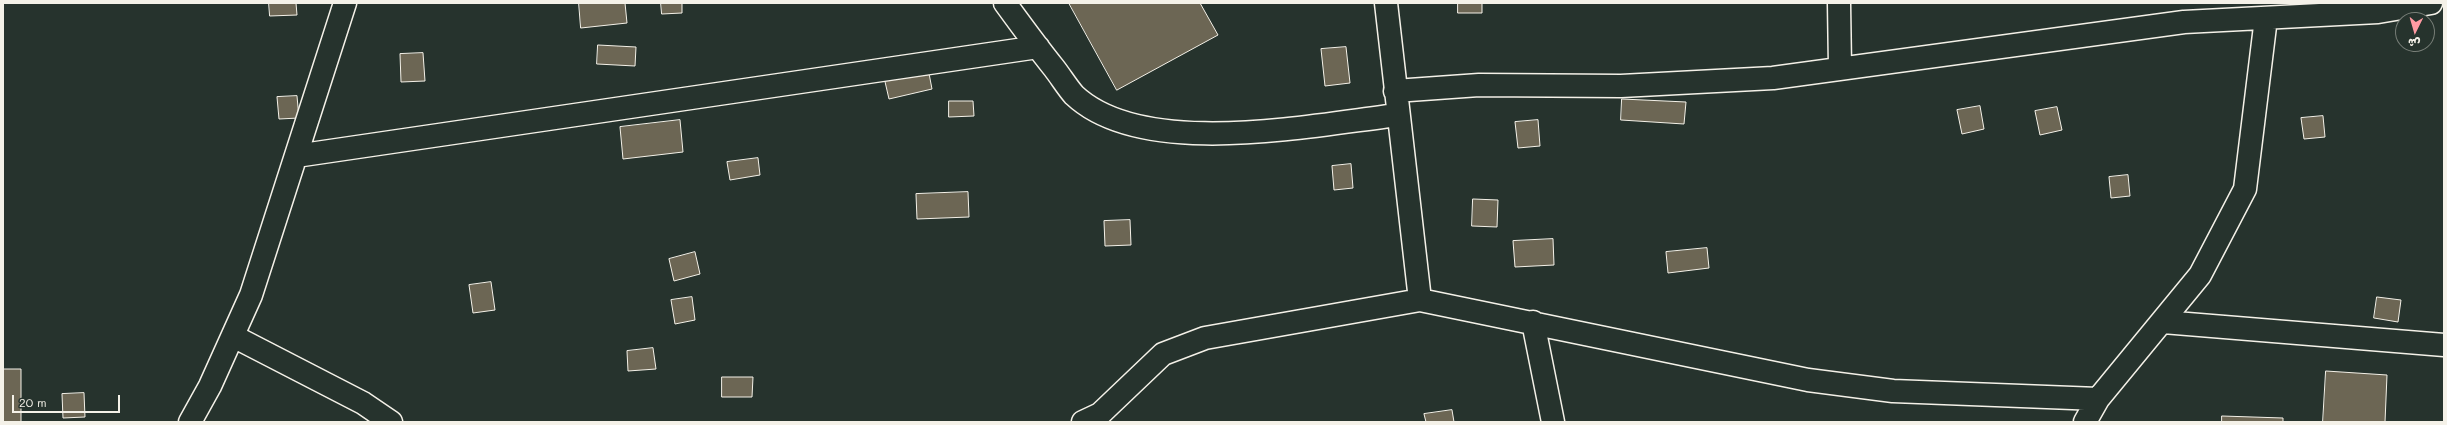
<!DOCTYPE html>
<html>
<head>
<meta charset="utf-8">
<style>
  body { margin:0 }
  #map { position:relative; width:2447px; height:425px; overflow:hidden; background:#26332d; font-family:Mali,"Playpen Sans Arabic",sans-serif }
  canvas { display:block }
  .frame { position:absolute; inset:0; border:4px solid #f4f1e8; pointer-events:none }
  .north { position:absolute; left:2395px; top:12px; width:40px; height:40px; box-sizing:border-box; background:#26332d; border:1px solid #787f78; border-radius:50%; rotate:185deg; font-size:11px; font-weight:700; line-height:16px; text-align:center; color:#f4f1e8 }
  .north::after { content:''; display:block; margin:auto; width:14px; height:18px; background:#ff9aa2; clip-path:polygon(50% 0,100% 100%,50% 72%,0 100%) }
  .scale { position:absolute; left:12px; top:395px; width:108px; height:18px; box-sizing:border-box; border:2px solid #f4f1e8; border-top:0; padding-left:5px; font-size:12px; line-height:14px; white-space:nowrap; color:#f4f1e8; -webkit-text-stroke:3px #26332d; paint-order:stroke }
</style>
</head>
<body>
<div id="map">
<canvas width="2447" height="425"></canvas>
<div class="frame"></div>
<div class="north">ش</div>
<div class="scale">20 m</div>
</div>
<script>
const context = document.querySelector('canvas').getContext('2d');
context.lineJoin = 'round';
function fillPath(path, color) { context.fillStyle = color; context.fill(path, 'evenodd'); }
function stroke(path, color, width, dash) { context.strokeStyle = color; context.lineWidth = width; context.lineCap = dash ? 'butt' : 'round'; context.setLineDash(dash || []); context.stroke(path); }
const building = new Path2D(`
  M269,3H296L297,15L270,16Z
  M579,3H625L627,23L581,28Z
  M661,3H682V13L662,14Z
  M1069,3H1200L1218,35L1117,90Z
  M1458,3H1482V13H1458Z
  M598,45L636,47L635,66L597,64Z
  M1346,47L1350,83L1325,86L1321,49Z
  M423,53L425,81L401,82L400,54Z
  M927,63L932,89L889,99L883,73Z
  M297,96L299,118L279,119L277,97Z
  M1622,99L1686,102L1684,124L1621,120Z
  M949,101H973L974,116L949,117Z
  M1980,106L1984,129L1962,134L1957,110Z
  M2057,107L2062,130L2040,135L2035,111Z
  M2323,116L2325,137L2304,139L2301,118Z
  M680,120L683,152L623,159L620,127Z
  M1538,120L1540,146L1518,148L1515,122Z
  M758,158L760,175L730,180L727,162Z
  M1351,164L1353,188L1334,190L1332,166Z
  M2128,175L2130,196L2111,198L2109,177Z
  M968,192L969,217L917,219L916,194Z
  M1473,199L1498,200L1497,227L1472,226Z
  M1130,220L1131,245L1105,246L1104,221Z
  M1553,239L1554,265L1515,267L1513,241Z
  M1707,248L1709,268L1668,273L1666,252Z
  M695,252L700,274L674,281L669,259Z
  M491,282L495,310L473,313L469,285Z
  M692,297L695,320L675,324L671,300Z
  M2377,297L2401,300L2398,322L2374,318Z
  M653,348L656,369L628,371L627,351Z
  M3,369H21V422H3Z
  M2326,371L2387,375L2385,422H2323Z
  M722,377H753L752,397H722Z
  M84,393L85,417L63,418L62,394Z
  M1452,410L1454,422H1426L1424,414Z
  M2222,416L2283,418V422H2222Z`);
const minor = new Path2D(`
  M1005,3C1021,25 1037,47 1054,68C1061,77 1067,87 1074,95C1143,160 1312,125 1398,115
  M1386,3L1420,300
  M1839,3L1840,68
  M1395,91L1479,85L1621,86L1773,78L2184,22L2378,12L2431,3
  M296,156L1038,47
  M1533,322L1553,422
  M2163,322L2444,345
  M233,336L363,403L391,422
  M190,422L210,386L251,295L345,3
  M1083,422L1100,414L1163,354L1205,338L1420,300L1808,380L1893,391L2098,399
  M2085,422L2098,399L2200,275L2245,189L2266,18`);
fillPath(building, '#6c6654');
stroke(building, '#f4f1e8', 1);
stroke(minor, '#f4f1e8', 25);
stroke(minor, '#26332d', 22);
</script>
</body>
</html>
